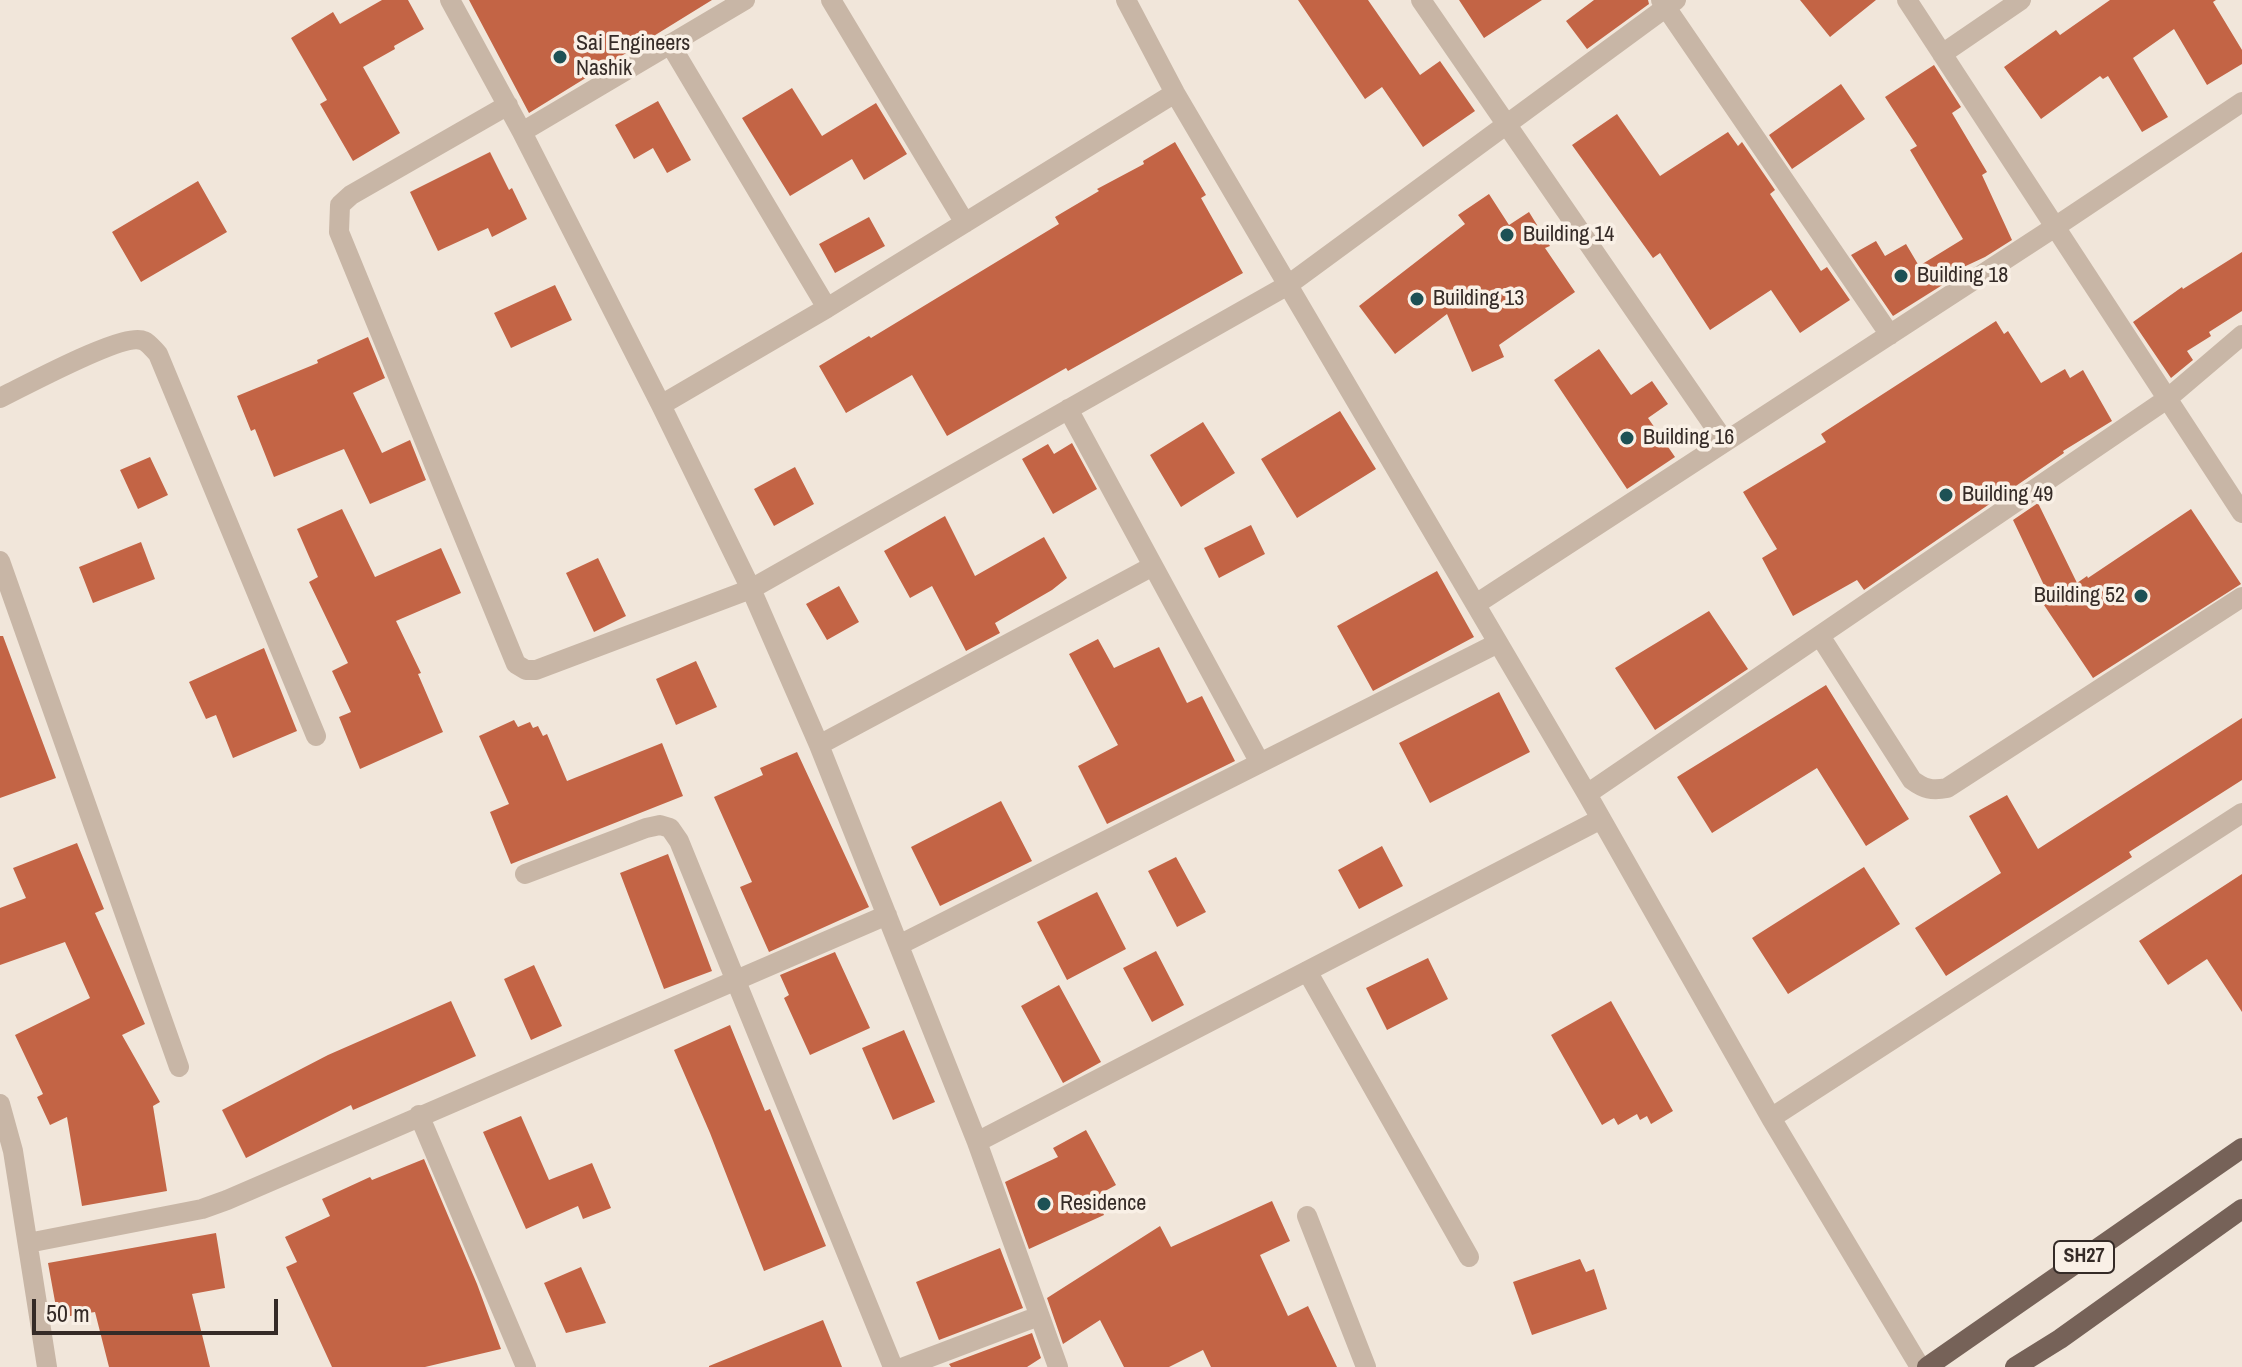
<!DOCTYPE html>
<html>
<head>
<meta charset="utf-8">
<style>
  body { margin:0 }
  #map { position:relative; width:2242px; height:1367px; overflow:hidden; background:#f1e6da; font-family:"Archivo Narrow",sans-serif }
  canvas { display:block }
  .scale { position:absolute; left:32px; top:1299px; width:246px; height:36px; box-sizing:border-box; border:4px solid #352b27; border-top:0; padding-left:10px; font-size:24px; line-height:28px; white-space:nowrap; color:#352b27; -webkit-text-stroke:6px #f9f0e6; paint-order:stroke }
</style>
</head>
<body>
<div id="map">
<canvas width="2242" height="1367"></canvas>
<div class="scale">50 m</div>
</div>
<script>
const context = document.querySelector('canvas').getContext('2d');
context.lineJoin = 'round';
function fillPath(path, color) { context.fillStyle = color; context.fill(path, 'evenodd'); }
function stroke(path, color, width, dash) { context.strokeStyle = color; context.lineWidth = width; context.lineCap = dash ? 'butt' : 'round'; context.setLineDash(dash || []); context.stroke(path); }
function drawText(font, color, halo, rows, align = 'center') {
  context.font = font + ' "Archivo Narrow",sans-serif'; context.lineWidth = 7; context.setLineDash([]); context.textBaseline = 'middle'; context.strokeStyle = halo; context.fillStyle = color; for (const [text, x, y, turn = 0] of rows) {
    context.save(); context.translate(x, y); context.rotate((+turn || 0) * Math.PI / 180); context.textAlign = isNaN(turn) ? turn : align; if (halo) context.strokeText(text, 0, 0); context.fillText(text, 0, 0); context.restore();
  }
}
const building = new Path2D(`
  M382,0H408L424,29L394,46L395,49L363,67L400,133L353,161L320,104L327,100L291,38L333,12L340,24Z
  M469,0H712L529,113Z
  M1298,0H1368L1420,75L1440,61L1475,111L1423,147L1382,87L1365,99Z
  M1459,0H1542L1484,38Z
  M1594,0H1648L1649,4L1587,49L1566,21Z
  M1800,0H1876L1830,37Z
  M2110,0H2216L2213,2L2242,50V64L2207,85L2174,29L2133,58L2168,117L2142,132L2108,76L2103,79L2100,76L2041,119L2004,67L2056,30L2060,35Z
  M1934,65L1961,107L1952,113L1987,172L1982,175L2012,240L1985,257L1940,278L1944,284L1893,316L1851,255L1876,241L1885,256L1906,244L1919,266L1963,239L1910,150L1917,146L1885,97Z
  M1841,84L1865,119L1792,169L1769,135Z
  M792,88L822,136L876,103L907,154L864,180L852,159L790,196L742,118Z
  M658,101L691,160L667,173L653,148L634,159L615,125Z
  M1617,114L1660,176L1728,132L1738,146L1742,142L1775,190L1770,194L1821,271L1827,267L1850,300L1800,333L1771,290L1710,330L1660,253L1653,258L1572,145Z
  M1175,142L1206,195L1201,198L1243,273L1068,371L1066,368L947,436L912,375L846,413L819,366L869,336L871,338L1059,224L1055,217L1099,191L1097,189L1144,164L1143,161Z
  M490,152L509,190L512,188L527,219L492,237L488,228L438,251L410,192Z
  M198,181L227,232L141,282L112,232Z
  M1489,194L1509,225L1529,212L1550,246L1545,248L1575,292L1499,345L1504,357L1472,372L1447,314L1395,354L1359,306L1465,224L1458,215Z
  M869,217L885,246L835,273L819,244Z
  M2242,252V311L2209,332L2211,336L2187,351L2193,360L2171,378L2133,322L2182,287L2183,289Z
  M555,285L572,320L511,348L494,313Z
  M1996,321L2004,334L2008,331L2041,383L2065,369L2070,378L2083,370L2112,421L2063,451L2064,453L1864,590L1857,580L1793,616L1762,558L1777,549L1743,492L1826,442L1821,434Z
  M368,337L385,378L353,393L382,453L410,440L426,480L370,504L344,449L274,477L255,429L251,431L237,396L318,363L317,360Z
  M1599,349L1631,395L1652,381L1668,404L1648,418L1675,457L1627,489L1554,380Z
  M1340,411L1376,469L1297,518L1261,459Z
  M1203,422L1235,473L1181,507L1150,455Z
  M1072,443L1097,489L1053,514L1022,459L1048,444L1054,454Z
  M150,457L168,495L138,509L120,470Z
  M795,467L814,504L774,526L754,489Z
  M2038,503L2077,583L2087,576L2088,578L2191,509L2241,584L2093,678L2044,605L2051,600L2013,520Z
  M342,509L375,577L441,548L461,593L396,621L421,673L418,674L443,732L360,769L339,717L351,712L332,671L348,663L309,582L318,577L297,529Z
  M945,516L975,576L1044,537L1067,578L1052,590L995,623L1000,633L966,651L932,586L910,598L884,551Z
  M1251,525L1265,554L1219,578L1204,548Z
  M141,542L155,579L93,603L79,567Z
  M598,558L626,616L594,632L566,573Z
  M1437,571L1474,637L1373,691L1337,626Z
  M839,586L859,622L827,640L806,604Z
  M1709,611L1748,669L1655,730L1615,668Z
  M0,636H3L56,778L0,798Z
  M1098,639L1114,668L1159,647L1187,703L1202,696L1235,761L1107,824L1078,766L1118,745L1069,654Z
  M264,648L297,731L233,758L216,715L206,719L189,682Z
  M696,661L717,707L676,725L656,679Z
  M1826,685L1909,819L1866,846L1817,768L1712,833L1677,777Z
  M1499,692L1530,752L1430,803L1399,743Z
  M2242,718V780L2129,852L2132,857L1946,976L1915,928L2001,873L1969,816L2007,795L2038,849Z
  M514,720L518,727L530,722L533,728L538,726L543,736L547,734L567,781L662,743L683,796L511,864L490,812L509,804L479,736Z
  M797,752L869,907L769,952L740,887L752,882L714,797L763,775L760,768Z
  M1001,801L1032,861L940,906L911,847Z
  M77,843L104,909L95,913L145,1024L122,1035L160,1102L153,1106L167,1191L82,1206L67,1117L50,1125L37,1097L43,1094L15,1035L90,998L65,942L0,965V908L26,898L13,868Z
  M1382,846L1403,886L1359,909L1338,870Z
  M668,854L712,971L664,989L620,873Z
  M1176,857L1206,912L1177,927L1148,871Z
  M1864,867L1900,924L1788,994L1752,938Z
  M2242,874V1012L2207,959L2168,985L2139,941Z
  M1097,892L1126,949L1067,980L1037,922Z
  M1156,951L1184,1005L1152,1022L1123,968Z
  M835,952L870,1028L810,1055L784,998L789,995L780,975Z
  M1428,958L1448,999L1387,1030L1366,988Z
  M534,965L562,1026L531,1040L504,979Z
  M1059,985L1101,1062L1063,1083L1021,1006Z
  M451,1001L476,1056L353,1110L351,1105L246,1158L222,1110L328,1055Z
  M1611,1001L1673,1111L1651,1124L1647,1116L1640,1120L1637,1114L1618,1125L1614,1118L1602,1125L1551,1035Z
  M730,1025L765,1111L770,1109L826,1246L764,1271L710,1133L674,1050Z
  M904,1030L935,1102L893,1120L862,1048Z
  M521,1116L549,1180L592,1163L611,1208L583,1219L578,1206L526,1229L483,1132Z
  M1086,1130L1116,1185L1096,1196L1104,1215L1029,1249L1005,1182L1058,1157L1053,1148Z
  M424,1159L477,1284L501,1349L425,1367H332L286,1267L297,1262L285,1237L330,1216L322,1199L370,1177L372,1180Z
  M1272,1201L1290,1241L1260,1255L1288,1316L1308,1306L1337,1367H1211L1203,1350L1169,1367H1124L1100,1320L1063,1344L1047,1298L1160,1226L1171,1247Z
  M216,1233L225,1288L192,1294L210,1367H109L95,1312L58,1318L48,1263Z
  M1000,1248L1023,1308L939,1340L916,1282Z
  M1580,1259L1586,1272L1594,1269L1607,1309L1532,1335L1513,1282Z
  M581,1267L606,1323L566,1333L544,1283Z
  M823,1320L842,1367H709V1366Z
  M1032,1333L1041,1358L1027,1367H951L949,1364Z`);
const street = new Path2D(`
  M450,0L522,132L661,405L751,589L819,745L977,1142L1058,1367
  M831,0L965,223
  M1126,0L1175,93L1587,794L1771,1118L1920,1367
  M1421,0L1725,442
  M1661,0L1890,335
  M1907,0L2242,513
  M670,44L827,308
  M1942,54L2021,0
  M508,105L351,195L340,205L339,232L516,664L526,670H536L751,589L1288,285L1676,0
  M522,132L745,0
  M0,398C23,387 125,331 144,341C149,343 154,350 158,354L316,736
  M661,405L827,308L1175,93
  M1068,409L1260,763
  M0,561L179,1067
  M1476,604L2055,227L2242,102
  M1820,636L1912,780C1924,789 1932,791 1947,788L2242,597
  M819,745L1153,566
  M1587,794L2167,399L2242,335
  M525,874L646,828L660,825L670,828L679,841L893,1367
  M899,945L1498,643
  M1307,971L1469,1257
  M0,1104L13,1151L47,1367
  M419,1115L526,1367
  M1771,1118L2242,813
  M977,1142L1601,819
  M1307,1216L1366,1367
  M28,1243L202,1209L227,1200L887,915
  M904,1367L1039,1316`);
const primary = new Path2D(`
  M1927,1367L2242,1148
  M2015,1367L2060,1339L2242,1209`);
const markers = [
  [560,57,8,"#1d5155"],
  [1507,235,8,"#1d5155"],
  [1901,276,8,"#1d5155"],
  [1417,299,8,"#1d5155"],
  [1627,438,8,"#1d5155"],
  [1946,495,8,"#1d5155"],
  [2141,596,8,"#1d5155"],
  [1044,1204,8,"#1d5155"]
];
const shields = [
  [2084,1257,60]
];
const shieldNames = [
  ["SH27",2084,1257]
];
const poiNames = [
  ["Sai Engineers",576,44],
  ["Nashik",576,69],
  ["Building 14",1523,235],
  ["Building 18",1917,276],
  ["Building 13",1433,299],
  ["Building 16",1643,438],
  ["Building 49",1962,495],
  ["Building 52",2125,596,"right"],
  ["Residence",1060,1204]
];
fillPath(building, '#c36445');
stroke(street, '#c8b6a6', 20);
stroke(primary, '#766258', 20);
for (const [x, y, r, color] of markers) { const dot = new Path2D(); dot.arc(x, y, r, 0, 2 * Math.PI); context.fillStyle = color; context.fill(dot); stroke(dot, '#f9f0e6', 3); }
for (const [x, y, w] of shields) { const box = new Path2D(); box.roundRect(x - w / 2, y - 16, w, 32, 6); context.fillStyle = '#f9f0e6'; context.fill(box); stroke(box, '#352b27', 2); }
drawText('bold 20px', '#352b27', null, shieldNames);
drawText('22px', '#352b27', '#f9f0e6', poiNames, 'left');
</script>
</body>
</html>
